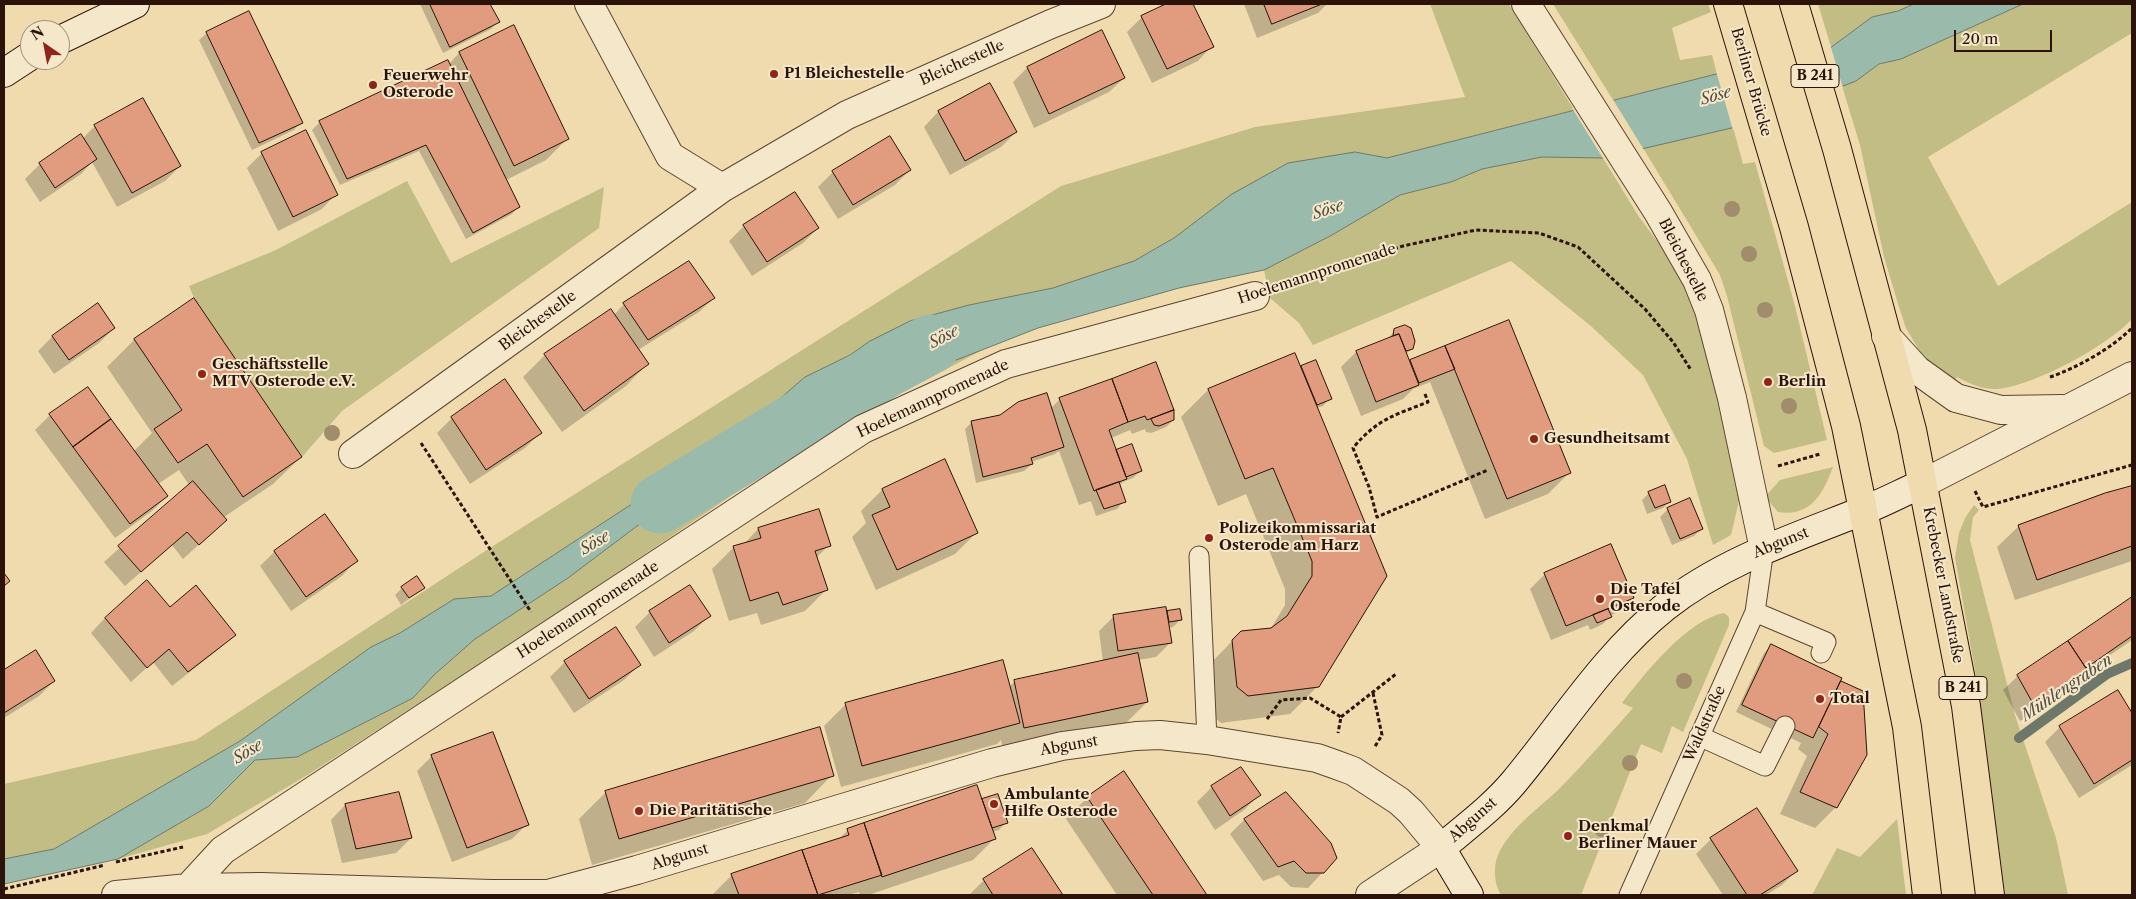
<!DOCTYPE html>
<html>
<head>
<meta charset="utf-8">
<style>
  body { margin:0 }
  #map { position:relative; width:2136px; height:899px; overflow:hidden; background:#f0dbae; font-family:"Libre Caslon Text",serif }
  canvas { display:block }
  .frame { position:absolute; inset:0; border:5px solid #2b1309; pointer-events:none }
  .north { position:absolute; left:20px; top:20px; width:50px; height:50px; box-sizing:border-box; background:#f5e8ca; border:1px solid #a4937d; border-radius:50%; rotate:327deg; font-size:14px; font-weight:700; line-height:20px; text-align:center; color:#2b1309 }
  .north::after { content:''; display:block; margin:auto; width:18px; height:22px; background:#8f2418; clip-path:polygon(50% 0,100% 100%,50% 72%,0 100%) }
  .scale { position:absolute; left:1954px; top:30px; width:98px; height:22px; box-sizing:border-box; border:2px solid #2b1309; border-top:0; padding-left:6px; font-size:15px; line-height:18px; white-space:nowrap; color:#2b1309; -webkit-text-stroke:4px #f5e8ca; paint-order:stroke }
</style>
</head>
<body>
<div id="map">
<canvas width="2136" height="899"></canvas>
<div class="frame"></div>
<div class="north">N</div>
<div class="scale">20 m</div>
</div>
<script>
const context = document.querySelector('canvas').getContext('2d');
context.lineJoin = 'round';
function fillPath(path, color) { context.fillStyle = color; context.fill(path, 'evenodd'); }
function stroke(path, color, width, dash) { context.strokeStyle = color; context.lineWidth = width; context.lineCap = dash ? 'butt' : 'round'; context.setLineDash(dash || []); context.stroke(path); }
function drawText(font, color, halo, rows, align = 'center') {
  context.font = font + ' "Libre Caslon Text",serif'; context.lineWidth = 4; context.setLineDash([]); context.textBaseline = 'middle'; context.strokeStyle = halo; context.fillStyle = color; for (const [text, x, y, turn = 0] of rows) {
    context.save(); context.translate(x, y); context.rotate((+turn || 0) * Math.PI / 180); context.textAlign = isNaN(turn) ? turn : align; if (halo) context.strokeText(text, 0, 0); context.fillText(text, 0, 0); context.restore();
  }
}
const green = new Path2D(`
  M1430,4H1509L1574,110L1387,158L1355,152L1174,238L1134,261L1053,288L969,305L870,341L850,355L805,377L739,434L491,596L454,599L400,633L371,647L240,741L54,849L4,859V784L196,740L493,546L1061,186L1255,127L1465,97Z
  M1553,4H1708L1711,12L1672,28L1680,60L1712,55L1717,74L1613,100Z
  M1818,4H1914L1898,11L1872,17L1831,47Z
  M2023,4H2132V33L1928,157L1998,286L2132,202V319C2107,346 2034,386 1997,389C1982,390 1969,383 1957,377L1950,387L1931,371L1906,328L1899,307L1884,257L1860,145L1842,86L1856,81L1879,64L1901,59Z
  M1733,127L1743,164L1755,162L1795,306L1827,440L1774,453L1764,446L1727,296L1720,275L1643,148Z
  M1542,157L1603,158L1639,217L1679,270L1696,311L1743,499L1739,501L1731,535L1713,545L1687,459L1643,375L1592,327L1511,261L1313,345L1299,323L1270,298L1264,270L1332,235L1400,195L1451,182L1482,169Z
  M407,181L451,263L604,187L599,228L342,411L302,457L194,298L189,286L276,250Z
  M992,345L850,420L796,452L534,629L306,776L207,834L118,859L209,806L255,760L297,757L413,698L434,675L475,639L568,578L649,517L680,499L719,471L747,447L773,437L857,384L875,382L895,384Z
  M1833,467C1823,494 1811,517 1778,512L1765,497L1780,480Z
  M1974,505L1979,510L1973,517L1970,540L2015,715L2056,838L2068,895H2005L1979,693L1955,558L1959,533L1965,518Z
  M1724,613L1729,617V625L1683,732L1672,726L1662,753L1641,744L1581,895H1501C1494,884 1493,867 1498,855C1510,828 1537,810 1558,790C1584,764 1608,736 1633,708L1622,703C1645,673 1687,620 1724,613Z
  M1897,819L1906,895H1812L1837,848L1860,857Z`);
const water = new Path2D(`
  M1914,4H2023L1901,59L1879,64L1856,81L1740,126L1603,158L1542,157L1482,169L1451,182L1400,195L1332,235L1264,270L1179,288L1038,328L895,384L875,382L857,384L773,437L747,447L719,471L680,499L649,517L568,578L475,639L434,675L413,698L297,757L255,760L209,806L118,859L4,884V859L54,849L240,741L371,647L400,633L454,599L491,596L739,434L805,377L850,355L870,341L910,321L969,305L1053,288L1134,261L1174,238L1232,194L1288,163L1355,152L1387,158L1728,71L1826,51L1872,17L1898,11Z`);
const pier = new Path2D(`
  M1830,44L1843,88L1733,130L1716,71L1825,48Z
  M1612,98L1644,150L1604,160L1572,108Z`);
const shadow = new Path2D(`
  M420,4H489L498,21L491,29L443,53Z
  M1169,4H1192L1212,46L1198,61L1152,83L1127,32L1142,17Z
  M1244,4H1327L1318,13L1257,38Z
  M514,27L568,138L546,160L506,180L519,206L512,214L466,239L419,151L340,185L312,130L320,122L448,62L449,64L459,53Z
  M207,33L301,122L294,130L252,150L199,40Z
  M1027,68L1124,78L1109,92L1034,128L1013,82Z
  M989,85L1016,132L1001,147L950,175L924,127L938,112Z
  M95,126L180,166L165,181L117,207L92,162L81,174L40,202L25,179L40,164L82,139Z
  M262,153L336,194L322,209L278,231L247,168Z
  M910,170L895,185L838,219L818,187L833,172Z
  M744,226L818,228L803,243L752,276L729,241Z
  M689,262L714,298L699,312L638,350L647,364L626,386L562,432L523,377L545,355L611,310L614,315L624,304Z
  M194,299L301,457L273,484L224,517L226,520L183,559L172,545L125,586L104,562L189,485L179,470L158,484L167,496L152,511L115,538L35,430L50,415L134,451L152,433L107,367L134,340Z
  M1405,326L1412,349L1406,354L1409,362L1446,347L1569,473L1548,494L1485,519L1430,382L1413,389L1403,399L1361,416L1341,367L1356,352L1387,340L1395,330Z
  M114,328L99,343L54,374L38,351L53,336Z
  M1302,367L1330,398L1323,406L1317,408L1318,686L1290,714L1221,723L1210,714L1206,668L1241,632L1270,630L1285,605V589L1246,494L1218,506L1181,417L1208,390Z
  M1060,399L1172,411L1173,420L1166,427L1151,433L1146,432L1145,429L1132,434L1130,430L1111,438L1115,451L1140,471L1133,478L1123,482L1119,486L1124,501L1117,509L1096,516L1091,501L1079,505L1059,451L1055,454L1031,462L1032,464L1024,471L976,483L965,429L972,422L1050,409Z
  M452,418L540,433L525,448L470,484L437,433Z
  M944,461L977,532L955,554L876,590L852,537L866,523L861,511L882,490Z
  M2132,487V561L2015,600L1997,547L2019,526L2105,494Z
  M1649,493L1670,501L1663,508L1647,514L1642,500Z
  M1668,509L1701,529L1694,536L1672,545L1660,517Z
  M818,510L829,545L816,558L826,590L805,611L761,625L757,613L729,621L712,569L734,547L743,545L758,529Z
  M274,552L356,561L342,576L291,611L260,566Z
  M1545,574L1632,597L1618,612L1610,616L1603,624L1590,630L1588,625L1551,640L1530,589Z
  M690,586L709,616L694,631L654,657L635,627L650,612Z
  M402,588H423L401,605L395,595Z
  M2132,599V640L2087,671L2090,676L2075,690L2020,721L2003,690L2018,676Z
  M170,609L234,634L219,649L172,686L153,662L131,682L91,633L105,618Z
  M1168,612L1180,620L1173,627L1168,628L1170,643L1156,657L1138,660L1147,702L1125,724L1003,749L1001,740L997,744L841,787L824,726L846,704L1009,687L1015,681L1103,662L1099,631L1114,616Z
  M1771,646L1837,686L1841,682L1836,807L1815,828L1780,814L1807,756L1798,749L1801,743L1736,712L1764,653Z
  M36,652L54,681L39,696L4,718V671Z
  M565,662L639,665L624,680L574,713L550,677Z
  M2118,692L2132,716V765L2079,798L2045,742L2060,727Z
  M432,756L527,824L512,839L452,862L417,771Z
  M1241,768L1259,795L1244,810L1215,830L1197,802L1212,787Z
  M1123,773L1206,895H1117L1066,819L1087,798Z
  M832,775L805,803L592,865L579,819L606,792Z
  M1286,793L1323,872L1308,888L1291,887L1279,875L1263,881L1230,834L1244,820Z
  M997,796L1006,822L999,830L992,832L995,838L973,860L868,895H860L859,892L848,895H712L732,875L839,839L848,830Z
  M345,805L411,838L396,853L342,863L331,820Z
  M1711,839L1797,870L1782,885L1766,895H1723L1696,854Z
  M1032,849L1061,895H969L984,880Z`);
const stream = new Path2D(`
  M2019,738L2107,674L2132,663`);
const river = new Path2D(`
  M660,504L888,367L931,344`);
const building = new Path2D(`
  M430,4H490L500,22L450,47Z
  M1166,4H1193L1214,47L1167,69L1141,16Z
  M1264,4H1322L1272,24Z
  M249,11L303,123L259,143L206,32Z
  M514,25L569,139L514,166L459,52Z
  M1102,30L1125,78L1049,114L1027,67Z
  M448,60L520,207L473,233L426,145L347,179L319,121Z
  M990,83L1017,132L965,161L938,111Z
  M143,98L181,166L132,193L94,125Z
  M306,130L338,195L293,217L261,152Z
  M81,134L97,159L55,188L39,163Z
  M890,136L911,170L853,205L832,171Z
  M795,192L819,228L767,262L743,225Z
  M689,261L715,298L648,340L623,303Z
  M194,298L302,457L243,497L207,444L178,463L154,429L182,410L134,339Z
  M98,303L115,328L69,360L52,336Z
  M611,309L649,364L584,411L544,354Z
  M1509,320L1571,473L1507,499L1445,346Z
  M1405,325L1411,328L1415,341L1413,349L1406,351L1399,334L1393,336L1394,329Z
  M1399,334L1419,385L1376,402L1356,351Z
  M1445,346L1455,369L1419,383L1410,360Z
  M1295,353L1387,576L1319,687L1248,696L1237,687L1232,640L1241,631L1271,628L1287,616L1312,576V561L1273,468L1245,479L1208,389Z
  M1316,360L1332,399L1317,405L1301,366Z
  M1156,362L1174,410L1147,420L1145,416L1128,422L1112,379Z
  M505,379L542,433L486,470L451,417Z
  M1112,379L1128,422L1109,430L1127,479L1094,491L1059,398Z
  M88,387L111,419L73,447L49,414Z
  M1047,393L1064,447L1031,458L1033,464L983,477L971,421L1000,415L1018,402Z
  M1174,410V420L1159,426L1154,425L1151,419Z
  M111,419L168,496L130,524L73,447Z
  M1132,444L1142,471L1126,477L1116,450Z
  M945,459L978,533L897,570L872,515L890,507L882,489Z
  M193,481L227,520L199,545L187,532L141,572L118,546Z
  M1119,482L1126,502L1104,509L1096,490Z
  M1665,485L1671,502L1655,508L1648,492Z
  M2132,486V546L2037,580L2018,525L2105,493Z
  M1690,498L1703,529L1680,539L1667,508Z
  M819,509L831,546L815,551L828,590L783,605L778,592L750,601L733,546L761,538L758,528Z
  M325,514L358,561L306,597L274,551Z
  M1611,544L1634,598L1566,626L1544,573Z
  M4,573L10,581L4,586Z
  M417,576L425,588L409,598L401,587Z
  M147,580L170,607L196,585L236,635L188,672L169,649L147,668L105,618Z
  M690,585L711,616L669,643L649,611Z
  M2132,597V636L2086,668L2068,641Z
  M1166,607L1172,643L1118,651L1113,615Z
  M1180,609L1182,620L1169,622L1167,611Z
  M1608,609L1612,617L1597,623L1593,615Z
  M616,627L641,665L589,699L564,661Z
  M2068,641L2091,676L2035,707L2017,675Z
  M1771,644L1842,678L1813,738L1742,705Z
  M36,650L55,681L4,713V670Z
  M1138,653L1148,702L1024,728L1014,680Z
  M1003,660L1020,723L862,766L845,703Z
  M1841,681L1863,691L1867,755L1837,808L1800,792L1828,734L1819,727Z
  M2118,690L2132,713V760L2094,784L2059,726Z
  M820,727L834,776L619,839L605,791Z
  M493,732L529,825L467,848L431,755Z
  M1241,767L1261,795L1230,816L1211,786Z
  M1124,771L1207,895H1153L1087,797Z
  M977,785L996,839L882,877L864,823Z
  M399,792L412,838L356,849L345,804Z
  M1286,792L1331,843L1337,858L1324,873H1306L1294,861L1278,867L1244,819Z
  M998,794L1008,823L992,828L982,799Z
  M1757,808L1798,871L1760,895H1747L1710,838Z
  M864,823L882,875L818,895L802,850L849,835L847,829Z
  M1032,848L1063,895H993L983,879Z
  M802,850L818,895H739L731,874Z`);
const path = new Path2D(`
  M1283,286L1403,246L1476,230L1539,233L1578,247L1645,309L1673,342L1691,370
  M2050,377C2077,368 2112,348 2132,328
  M1425,394L1428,402C1395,415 1377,419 1353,448L1369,487L1377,517L1488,470
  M421,443L531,612
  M1778,466L1820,454
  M1975,491L1983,507L2132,465
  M1373,693L1382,735L1374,748
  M1341,717L1396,674
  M1267,719L1281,700L1310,698L1341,717L1338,733
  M116,862L183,847
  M4,889L105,865`);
const lane = new Path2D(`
  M1199,556L1207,740
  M1755,612L1826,642L1821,653
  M1699,736L1765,766L1785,726
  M1629,895L1755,612L1764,549`);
const street = new Path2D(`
  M589,4L670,156L722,188
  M1526,4L1658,212L1697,280L1709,310L1732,398L1764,549
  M1886,336L1917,370L1956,398L2001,410L2062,409
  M353,454L722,188L847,115L1051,24L1101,4
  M1924,483L2132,376
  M188,888L223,850L863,429L1006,364L1255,296
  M116,895L188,888L261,887L491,894H548L637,870L992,763L1062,746L1136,736L1160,735L1207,740L1317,758L1334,764L1353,771L1399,801L1411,812L1441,848L1370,895`);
const secondary = new Path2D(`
  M60,40L135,4
  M4,73L30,56
  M1469,895L1441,848C1466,827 1493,807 1514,782C1563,723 1605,655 1665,607C1723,561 1794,538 1862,511C1883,503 1903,492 1924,483`);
const primary = new Path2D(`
  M1728,4L1794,227L1846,426L1907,727L1927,895
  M1794,4L1837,149L1912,430L1966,706L1990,895`);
const trees = [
  [1732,209],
  [1749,254],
  [1765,310],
  [1789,406],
  [332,433],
  [1684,681],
  [1630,763],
  [1602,829]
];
const markers = [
  [774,74,5,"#8f2418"],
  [373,85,5,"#8f2418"],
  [202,374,5,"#8f2418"],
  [1768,382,5,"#8f2418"],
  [1534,439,5,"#8f2418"],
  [1209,538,5,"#8f2418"],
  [1600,599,5,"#8f2418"],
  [1820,699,5,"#8f2418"],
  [994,804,5,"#8f2418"],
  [639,811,5,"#8f2418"],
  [1568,836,5,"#8f2418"]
];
const shields = [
  [1815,76,48],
  [1963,688,48]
];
const shieldNames = [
  ["B 241",1815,76],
  ["B 241",1963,688]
];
const streetNames = [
  ["Bleichestelle",962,63,-24],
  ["Berliner Brücke",1751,82,74],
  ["Bleichestelle",1683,260,63],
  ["Hoelemannpromenade",1317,274,-18],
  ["Bleichestelle",538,321,-36],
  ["Hoelemannpromenade",933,399,-25],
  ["Abgunst",1781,543,-22],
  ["Krebecker Landstraße",1943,585,79],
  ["Hoelemannpromenade",588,610,-33],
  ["Waldstraße",1705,724,-66],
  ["Abgunst",1069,746,-10],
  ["Abgunst",1473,820,-42],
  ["Abgunst",680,857,-17]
];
const poiNames = [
  ["P1 Bleichestelle",784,74],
  ["Feuerwehr",383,76],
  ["Osterode",383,93],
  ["Geschäftsstelle",212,365],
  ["MTV Osterode e.V.",212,382],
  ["Berlin",1778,382],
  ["Gesundheitsamt",1544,439],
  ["Polizeikommissariat",1219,529],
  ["Osterode am Harz",1219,546],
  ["Die Tafel",1610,590],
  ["Osterode",1610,607],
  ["Total",1830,699],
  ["Ambulante",1004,795],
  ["Hilfe Osterode",1004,812],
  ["Die Paritätische",649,811],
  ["Denkmal",1578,827],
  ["Berliner Mauer",1578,844]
];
const waterNames = [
  ["Söse",1716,96,-16],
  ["Söse",1328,210,-18],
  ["Söse",944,337,-28],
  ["Söse",595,543,-31],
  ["Mühlengraben",2067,688,-34],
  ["Söse",248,752,-31]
];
fillPath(green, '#c2bd85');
fillPath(water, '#9abbab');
stroke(water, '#6e786a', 1);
fillPath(pier, '#f0dbae');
fillPath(shadow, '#0003');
stroke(stream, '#6e786a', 10);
stroke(river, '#9abbab', 59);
fillPath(building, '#e19c7f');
stroke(building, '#2b1309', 1);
stroke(lane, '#5c4532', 21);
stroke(street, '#5c4532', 30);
stroke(secondary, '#2b1309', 30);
stroke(primary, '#2b1309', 30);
stroke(path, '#2b1309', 3, [4, 2.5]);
stroke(lane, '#f5e8ca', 19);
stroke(street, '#f5e8ca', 28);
stroke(secondary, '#f5e8ca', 28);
stroke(primary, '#f0dbae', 28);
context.fillStyle = '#a18d6b';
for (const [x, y] of trees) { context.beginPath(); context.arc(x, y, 8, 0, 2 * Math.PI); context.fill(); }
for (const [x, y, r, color] of markers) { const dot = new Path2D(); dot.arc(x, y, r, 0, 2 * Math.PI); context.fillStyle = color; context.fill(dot); stroke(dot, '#f5e8ca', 2); }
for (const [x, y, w] of shields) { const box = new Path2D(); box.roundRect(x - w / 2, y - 11.5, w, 23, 4); context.fillStyle = '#f5e8ca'; context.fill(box); stroke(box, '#2b1309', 1); }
drawText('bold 14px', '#2b1309', null, shieldNames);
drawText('15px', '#2b1309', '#f5e8ca', streetNames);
drawText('bold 15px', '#2b1309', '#f5e8ca', poiNames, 'left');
drawText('italic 16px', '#524e42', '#f5e8ca', waterNames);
</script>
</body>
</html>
